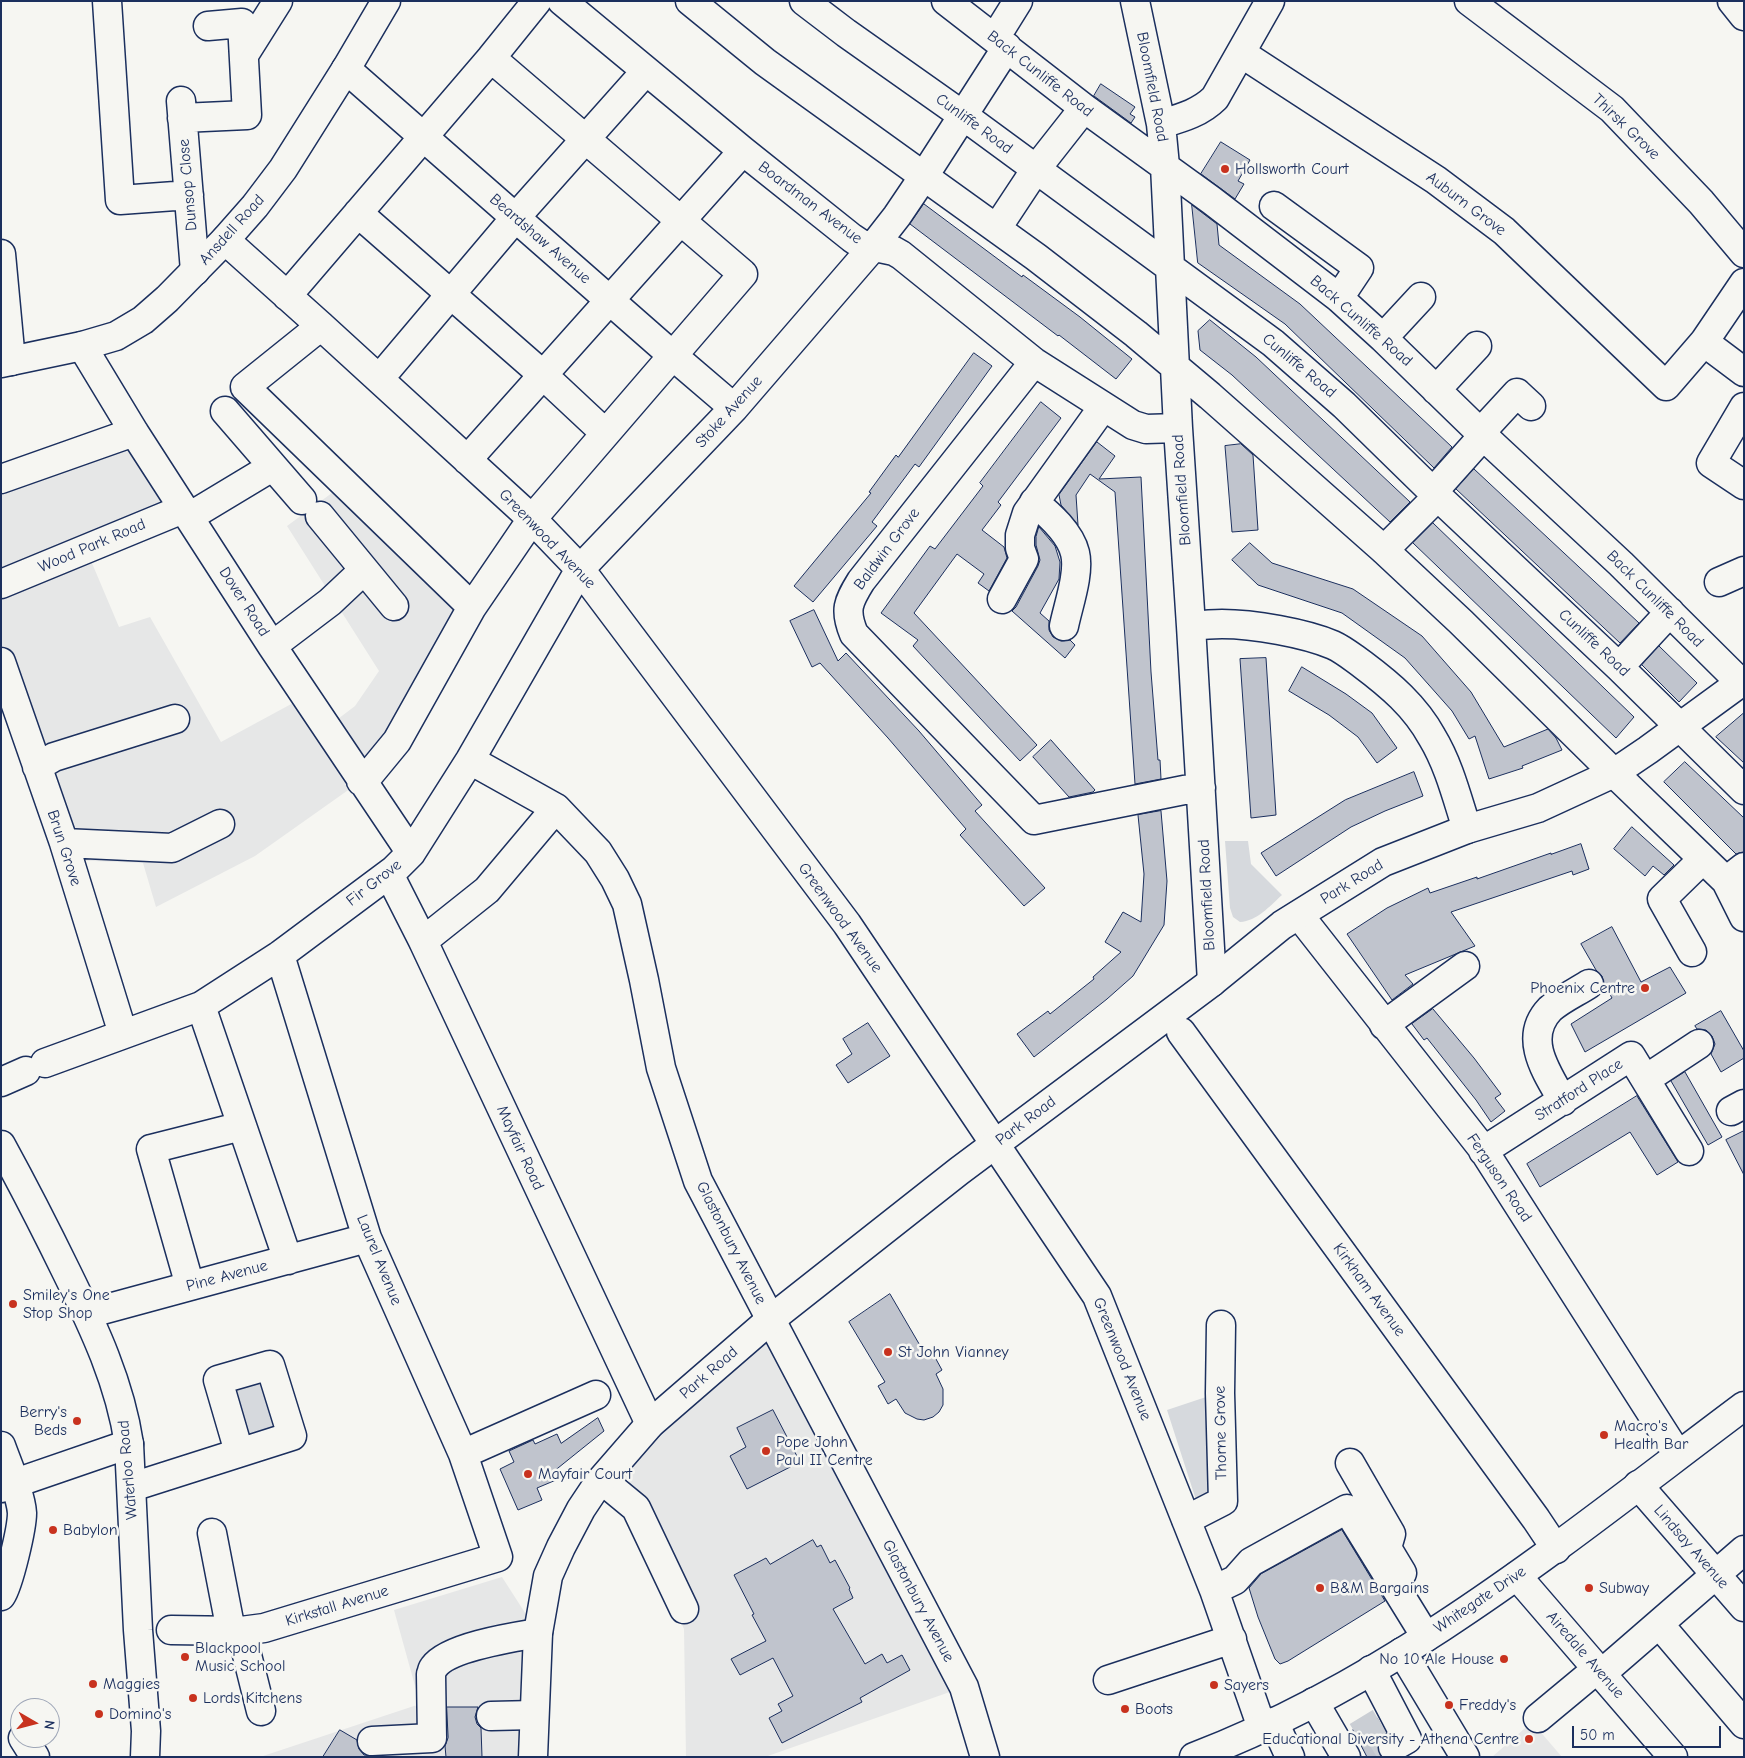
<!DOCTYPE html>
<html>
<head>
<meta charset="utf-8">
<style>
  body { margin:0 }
  #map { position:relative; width:1745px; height:1758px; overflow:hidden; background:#f6f6f2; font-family:"Comic Neue",sans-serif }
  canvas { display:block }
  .frame { position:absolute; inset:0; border:2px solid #1b2f5e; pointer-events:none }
  .north { position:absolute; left:10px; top:1698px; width:50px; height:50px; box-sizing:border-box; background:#f6f6f2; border:1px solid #9ea6b7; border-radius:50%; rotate:98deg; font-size:14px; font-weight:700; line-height:20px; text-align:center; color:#1b2f5e }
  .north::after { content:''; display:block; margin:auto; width:18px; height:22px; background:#c8321e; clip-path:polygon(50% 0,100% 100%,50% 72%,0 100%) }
  .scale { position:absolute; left:1572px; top:1726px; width:149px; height:22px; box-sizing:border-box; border:2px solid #1b2f5e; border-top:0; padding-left:6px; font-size:15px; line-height:18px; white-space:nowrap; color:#1b2f5e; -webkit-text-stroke:4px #f6f6f2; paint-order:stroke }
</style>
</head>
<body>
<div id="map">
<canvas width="1745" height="1758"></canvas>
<div class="frame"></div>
<div class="north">N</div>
<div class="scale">50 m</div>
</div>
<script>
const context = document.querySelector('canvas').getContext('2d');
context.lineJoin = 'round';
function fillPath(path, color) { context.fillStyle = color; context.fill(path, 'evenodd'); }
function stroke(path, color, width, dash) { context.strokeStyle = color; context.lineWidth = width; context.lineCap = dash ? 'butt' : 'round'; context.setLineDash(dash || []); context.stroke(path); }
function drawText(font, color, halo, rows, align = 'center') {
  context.font = font + ' "Comic Neue",sans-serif'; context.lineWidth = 5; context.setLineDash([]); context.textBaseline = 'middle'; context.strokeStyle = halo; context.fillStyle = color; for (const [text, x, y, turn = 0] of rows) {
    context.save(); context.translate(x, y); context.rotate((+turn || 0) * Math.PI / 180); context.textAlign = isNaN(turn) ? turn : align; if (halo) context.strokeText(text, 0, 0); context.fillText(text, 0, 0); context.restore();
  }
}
const built = new Path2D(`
  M134,432L183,509L86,549L119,627L150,617L221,742L306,696L326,728L355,706L379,671L287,526L340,487L470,609L361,781L255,856L156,907L143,863L69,860L1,662V479Z
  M770,1320L964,1687L765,1757H686L684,1629L629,1509L597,1485Z
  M502,1577L538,1633L534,1757H260L420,1704L394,1610Z
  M1532,1722L1562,1757H1492Z`);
const green = new Path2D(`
  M1225,841H1248L1251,864L1282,895C1270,906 1257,921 1240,922L1233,917L1230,908Z
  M270,1365L292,1436L239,1452L218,1380Z
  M1215,1394V1491L1196,1500L1167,1410Z`);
const building = new Path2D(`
  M1101,84L1135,107L1130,114L1135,117L1131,123L1094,96Z
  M1221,142L1250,160L1238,181L1244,184L1235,199L1201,174Z
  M924,204L1022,277L1023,275L1080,317L1132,359L1116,379L1059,335L1058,336L910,224Z
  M1192,205L1217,224L1219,245L1300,304L1452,447L1434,468L1285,324L1198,263Z
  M1210,320L1256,357L1410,502L1390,522L1232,375L1200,350L1198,331Z
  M974,353L992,366L919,467L915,464L872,522L877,526L813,602L794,586L871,493L869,492L896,455L898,457Z
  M1041,402L1061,418L998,502L1001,505L982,530L1004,547L1007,558L989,591L978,583L984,574L957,554L914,613L1037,745L1020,761L913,646L918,640L881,613L930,546L935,549L983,486L980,483Z
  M1097,442L1115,456L1099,479L1141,477L1151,672L1158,760H1160L1161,779L1135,784L1115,492L1090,474L1076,495L1078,525L1061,505L1059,495Z
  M1241,444L1253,455L1258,530L1232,532L1225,446Z
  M1474,469L1639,623L1620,643L1456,489Z
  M1433,523L1634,717L1616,738L1413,543Z
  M1039,527L1055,546L1060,562L1059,579L1040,613L1049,621V630L1053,637L1061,641L1070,640L1075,645L1065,658L1012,611L1016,607L1038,566L1040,560L1036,545V537Z
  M1250,543L1272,563L1353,589L1422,636L1471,692L1504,747L1548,729L1556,738L1562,750L1522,766L1523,768L1489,779L1475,736L1469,739L1452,711L1405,658L1342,613L1258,585L1232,560Z
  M814,610L838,661L846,653L919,731L982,805L975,811L1045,888L1024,906L960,835L966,829L888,738L820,663L812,667L790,621Z
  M1659,646L1697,683L1679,702L1642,665Z
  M1266,658L1276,815L1251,818L1240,659Z
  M1302,667L1346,694L1372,713L1397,748L1377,763L1358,737L1329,715L1289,691Z
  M1744,713V763L1716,737Z
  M1051,740L1095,790L1093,792L1069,797L1033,757Z
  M1685,762L1744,818V852L1736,854L1664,782Z
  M1414,772L1423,796L1385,811L1351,827L1276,876L1261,853L1345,800Z
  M1161,811L1167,881L1164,925L1133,976L1107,999L1034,1057L1017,1034L1048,1011L1050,1014L1094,979L1093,977L1121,952L1105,942L1123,912L1141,922L1144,874L1138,815Z
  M1632,827L1674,865L1664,875L1653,866L1645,876L1614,849Z
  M1581,844L1589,869L1573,875L1572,871L1451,912L1475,946L1405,975L1413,984L1392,1000L1347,934L1387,908L1428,888L1430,893L1477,877V879L1551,853V854Z
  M1612,927L1641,982L1670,967L1686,993L1585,1052L1571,1024L1612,998L1604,984L1602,976L1596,970L1581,944Z
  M1433,1009L1474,1058L1501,1094L1495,1098L1505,1111L1491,1122L1476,1100L1427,1038L1424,1040L1412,1024Z
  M1721,1011L1744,1051V1058L1721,1072L1711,1054L1715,1044L1712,1036L1706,1030L1697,1029L1695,1026Z
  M868,1023L890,1056L848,1083L836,1065L852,1054L843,1039Z
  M1685,1072L1722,1137L1708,1145L1671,1081Z
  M1637,1096L1678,1162L1657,1175L1630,1132L1540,1187L1527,1164Z
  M1744,1131V1175L1726,1140Z
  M890,1294L925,1354L931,1350L942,1370L936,1374L943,1389V1405L939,1412L933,1417L924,1420L917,1419L905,1413L896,1399L888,1404L878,1386L885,1382L849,1322Z
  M773,1410L800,1462L747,1489L730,1456L746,1447L737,1428Z
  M598,1418L604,1431L553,1472L556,1480L537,1488L542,1500L518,1510L500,1469L514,1462L509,1451L533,1440L535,1444L557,1434L561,1443Z
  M1342,1530L1385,1601L1288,1661L1280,1664L1275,1659L1258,1617L1249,1588L1261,1574Z
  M813,1540L817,1547L821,1545L830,1563L835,1560L850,1588L849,1589L853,1598L833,1609L865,1664L882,1654L887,1663L902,1655L910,1670L860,1698L862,1702L782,1743L769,1718L782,1711L778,1704L793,1696L773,1658L740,1675L731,1659L766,1641L752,1615L754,1614L734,1575L766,1558L770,1564Z
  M447,1707H478L475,1717L477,1724L481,1728L482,1757H446L445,1746L448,1738Z
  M1377,1718L1385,1734L1380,1739L1377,1746L1381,1757H1367L1353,1730Z
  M340,1730L357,1740L359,1749L364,1755L384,1757H323Z`);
const minorTunnel = new Path2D(`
  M1357,1736L1380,1722
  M1377,1757L1393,1747`);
const minor = new Path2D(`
  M107,1L120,200L189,195
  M562,1L743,151L852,238L861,244L894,251L901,255L1034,362L1133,425L1146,429L1178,428
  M690,1L765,62L1036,257L1136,334L1210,396L1384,550L1461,622L1614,773L1726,881L1744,917
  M804,1L846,33L972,122L1273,343L1344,405L1433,492L1619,667L1744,790
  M946,1L1084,108L1211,200L1339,298L1383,338L1493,445L1621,564L1740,682
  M1135,1L1161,124L1165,166L1178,428L1191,626L1212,982
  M1469,1L1612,109L1701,202L1744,253
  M1732,1L1744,16
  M995,38L1018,1
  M1241,53L1436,180L1504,231L1666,386L1704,342L1744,283
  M244,55L278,1
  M346,69L672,355L734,408
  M181,101L195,271
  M182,118L247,115L242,23L208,26
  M1161,124C1181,118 1200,113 1215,98L1270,1
  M1274,206L1359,268L1339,298
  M358,213L543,375L605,433
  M997,228L1036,169L1084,108
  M225,240L321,326L532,519L580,569L847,924L1097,1296L1214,1590L1262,1728
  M1,254L11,361
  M287,296L491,58L537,1
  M321,326L245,387L472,607L532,519L743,274L491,58
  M1383,338L1421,297
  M1704,342L1744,372
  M82,346L134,432L272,646L411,853
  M1034,362L861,581C848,602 844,610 854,634L1034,820L1184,790L1201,788
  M379,379L516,217L646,71
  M1436,390L1477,346
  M1744,407L1711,463L1744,485
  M225,411L302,500
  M1481,432L1517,393L1531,406
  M467,460L743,151
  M1,479L134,432
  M1433,492L1483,436
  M1034,502C1050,515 1070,533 1075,553C1080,573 1068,606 1064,626
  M320,516L394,606
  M189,517L272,467
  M1384,550L1438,496
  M1719,582L1744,571
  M1,584L183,509
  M1002,599L1024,559L1020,548V535L1027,513L1103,407
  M1191,626C1201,625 1212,624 1222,624C1253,624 1305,633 1333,645C1344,650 1352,657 1362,664C1390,685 1415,706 1432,737C1449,765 1457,798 1467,829
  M272,646L330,602L364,570
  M1,662L64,843L123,1034
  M1619,667L1670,612
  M470,760L556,808L598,852L615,879L627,904L644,980L661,1068L698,1181L964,1687L985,1757
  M37,767L54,757L175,719
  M361,781L369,775L397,741L472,607
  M64,843L172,848L220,824
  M389,874L423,941L650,1424
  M1726,881L1744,867
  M1299,915L1482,1148L1678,1455
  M423,941L487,890L556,808
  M1692,952L1662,899L1703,859
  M201,1006L288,1260
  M1384,1025L1465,966
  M1181,1032L1536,1519L1556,1549
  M45,1063L201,1006L280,955L394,870L411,853L470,760L580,569L734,408L872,248L897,216L924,176L1007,47
  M1646,1079L1699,1044
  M1,1082L26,1071
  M1563,1101C1547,1073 1522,1038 1550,1009C1561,999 1577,992 1589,984
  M1731,1111L1744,1104
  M1483,1151L1631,1056L1689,1151
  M190,1286L151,1149L242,1126
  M87,1314L367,1238
  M1,1446C7,1463 21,1495 22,1513C22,1528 9,1584 1,1596
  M463,1454L596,1395
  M1350,1463L1391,1534L1387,1548L1402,1573
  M602,1480L636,1508L684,1609
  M1638,1485L1744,1607
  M132,1487L292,1436L270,1365L218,1380L239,1452
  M1,1488L129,1444
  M1186,1520L1223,1501L1220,1393L1221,1325
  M212,1533L231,1631
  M1517,1576L1673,1757
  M1214,1590L1235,1580L1251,1562L1347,1509L1426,1637
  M1659,1624L1744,1724
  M171,1630L241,1631L264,1628L498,1557L463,1454L367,1238L280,955
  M241,1631L261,1711
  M1402,1652L1465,1757
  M1371,1670L1407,1739L1393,1747
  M1601,1674L1744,1550
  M1108,1680L1232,1639
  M1314,1702L1346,1757
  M491,1716L534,1715
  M1538,1718L1597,1669
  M1274,1722L1290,1757
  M23,1738L35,1757
  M372,1741L432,1738L431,1674C432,1672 432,1669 434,1667C448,1647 514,1637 538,1633`);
const major = new Path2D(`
  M1,363L82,346L116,336L143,320L167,299L225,240L255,206L283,169L346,69L386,1
  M533,1757L538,1633L548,1576L561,1547L581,1509L597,1485L650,1424L770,1320L959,1171L1212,982L1282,925L1383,862L1467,829L1538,808L1614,773L1648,750L1744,680
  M1194,1757C1399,1679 1570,1536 1744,1406`);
const highway = new Path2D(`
  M1,1145C24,1187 46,1230 67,1273C94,1328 120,1383 129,1444L138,1630L146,1731L145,1757`);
const markers = [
  [1225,169,5,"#c8321e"],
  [1645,988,5,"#c8321e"],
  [13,1304,5,"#c8321e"],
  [888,1352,5,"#c8321e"],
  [77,1421,5,"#c8321e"],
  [1604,1435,5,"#c8321e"],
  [766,1451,5,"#c8321e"],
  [528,1474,5,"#c8321e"],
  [53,1530,5,"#c8321e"],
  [1320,1588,5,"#c8321e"],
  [1589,1588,5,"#c8321e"],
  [185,1657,5,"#c8321e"],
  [1504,1659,5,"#c8321e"],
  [93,1684,5,"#c8321e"],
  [1214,1685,5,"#c8321e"],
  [193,1698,5,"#c8321e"],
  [1449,1705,5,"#c8321e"],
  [1125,1709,5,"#c8321e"],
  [99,1714,5,"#c8321e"],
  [1529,1739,5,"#c8321e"]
];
const streetNames = [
  ["Back Cunliffe Road",1040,74,38],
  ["Bloomfield Road",1152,87,79],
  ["Cunliffe Road",974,124,36],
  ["Thirsk Grove",1626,127,44],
  ["Dunsop Close",188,185,-95],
  ["Boardman Avenue",810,203,37],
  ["Auburn Grove",1466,204,37],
  ["Ansdell Road",232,230,-48],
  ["Beardshaw Avenue",540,239,41],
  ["Back Cunliffe Road",1361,321,41],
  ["Cunliffe Road",1299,366,40],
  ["Stoke Avenue",729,412,-48],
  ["Bloomfield Road",1182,490,-94],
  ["Greenwood Avenue",547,539,46],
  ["Wood Park Road",92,546,-23],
  ["Baldwin Grove",887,549,-53],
  ["Back Cunliffe Road",1655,599,45],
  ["Dover Road",244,602,57],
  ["Cunliffe Road",1594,643,43],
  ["Brun Grove",64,848,72],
  ["Park Road",1352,882,-32],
  ["Fir Grove",374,883,-38],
  ["Bloomfield Road",1207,895,-93],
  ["Greenwood Avenue",840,918,54],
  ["Stratford Place",1579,1090,-33],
  ["Park Road",1026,1121,-37],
  ["Mayfair Road",520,1148,65],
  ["Ferguson Road",1499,1178,56],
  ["Glastonbury Avenue",731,1243,63],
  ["Laurel Avenue",379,1260,68],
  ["Pine Avenue",227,1276,-15],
  ["Kirkham Avenue",1369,1290,54],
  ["Greenwood Avenue",1122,1359,68],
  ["Park Road",709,1373,-41],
  ["Thorne Grove",1221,1433,-91],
  ["Waterloo Road",128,1470,-95],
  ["Lindsay Avenue",1691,1547,49],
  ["Whitegate Drive",1480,1600,-34],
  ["Glastonbury Avenue",918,1601,62],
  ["Kirkstall Avenue",337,1606,-17],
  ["Airedale Avenue",1585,1655,49]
];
const poiNames = [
  ["Hollsworth Court",1235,169],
  ["Phoenix Centre",1635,988,"right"],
  ["Smiley's One",23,1295],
  ["Stop Shop",23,1313],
  ["St John Vianney",898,1352],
  ["Berry's",67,1412,"right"],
  ["Beds",67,1430,"right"],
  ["Macro's",1614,1426],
  ["Health Bar",1614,1444],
  ["Pope John",776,1442],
  ["Paul II Centre",776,1460],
  ["Mayfair Court",538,1474],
  ["Babylon",63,1530],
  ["B&M Bargains",1330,1588],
  ["Subway",1599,1588],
  ["Blackpool",195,1648],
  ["Music School",195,1666],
  ["No 10 Ale House",1494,1659,"right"],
  ["Maggies",103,1684],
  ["Sayers",1224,1685],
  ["Lords Kitchens",203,1698],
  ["Freddy's",1459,1705],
  ["Boots",1135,1709],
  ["Domino's",109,1714],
  ["Educational Diversity - Athena Centre",1519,1739,"right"]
];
fillPath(built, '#e6e7e7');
fillPath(green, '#d6d9dd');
fillPath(building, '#c0c4cd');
stroke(building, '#1b2f5e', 1);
stroke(minorTunnel, '#caced4', 28, [28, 14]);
stroke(minor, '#1b2f5e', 31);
stroke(major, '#1b2f5e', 31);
stroke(highway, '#1b2f5e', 31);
stroke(minor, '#f6f6f2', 28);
stroke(major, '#f6f6f2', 28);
stroke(highway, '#f6f6f2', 28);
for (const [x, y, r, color] of markers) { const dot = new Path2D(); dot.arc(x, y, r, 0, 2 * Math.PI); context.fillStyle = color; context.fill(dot); stroke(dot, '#f6f6f2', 2); }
drawText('16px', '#1b2f5e', '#f6f6f2', streetNames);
drawText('16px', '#1b2f5e', '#f6f6f2', poiNames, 'left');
</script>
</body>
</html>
